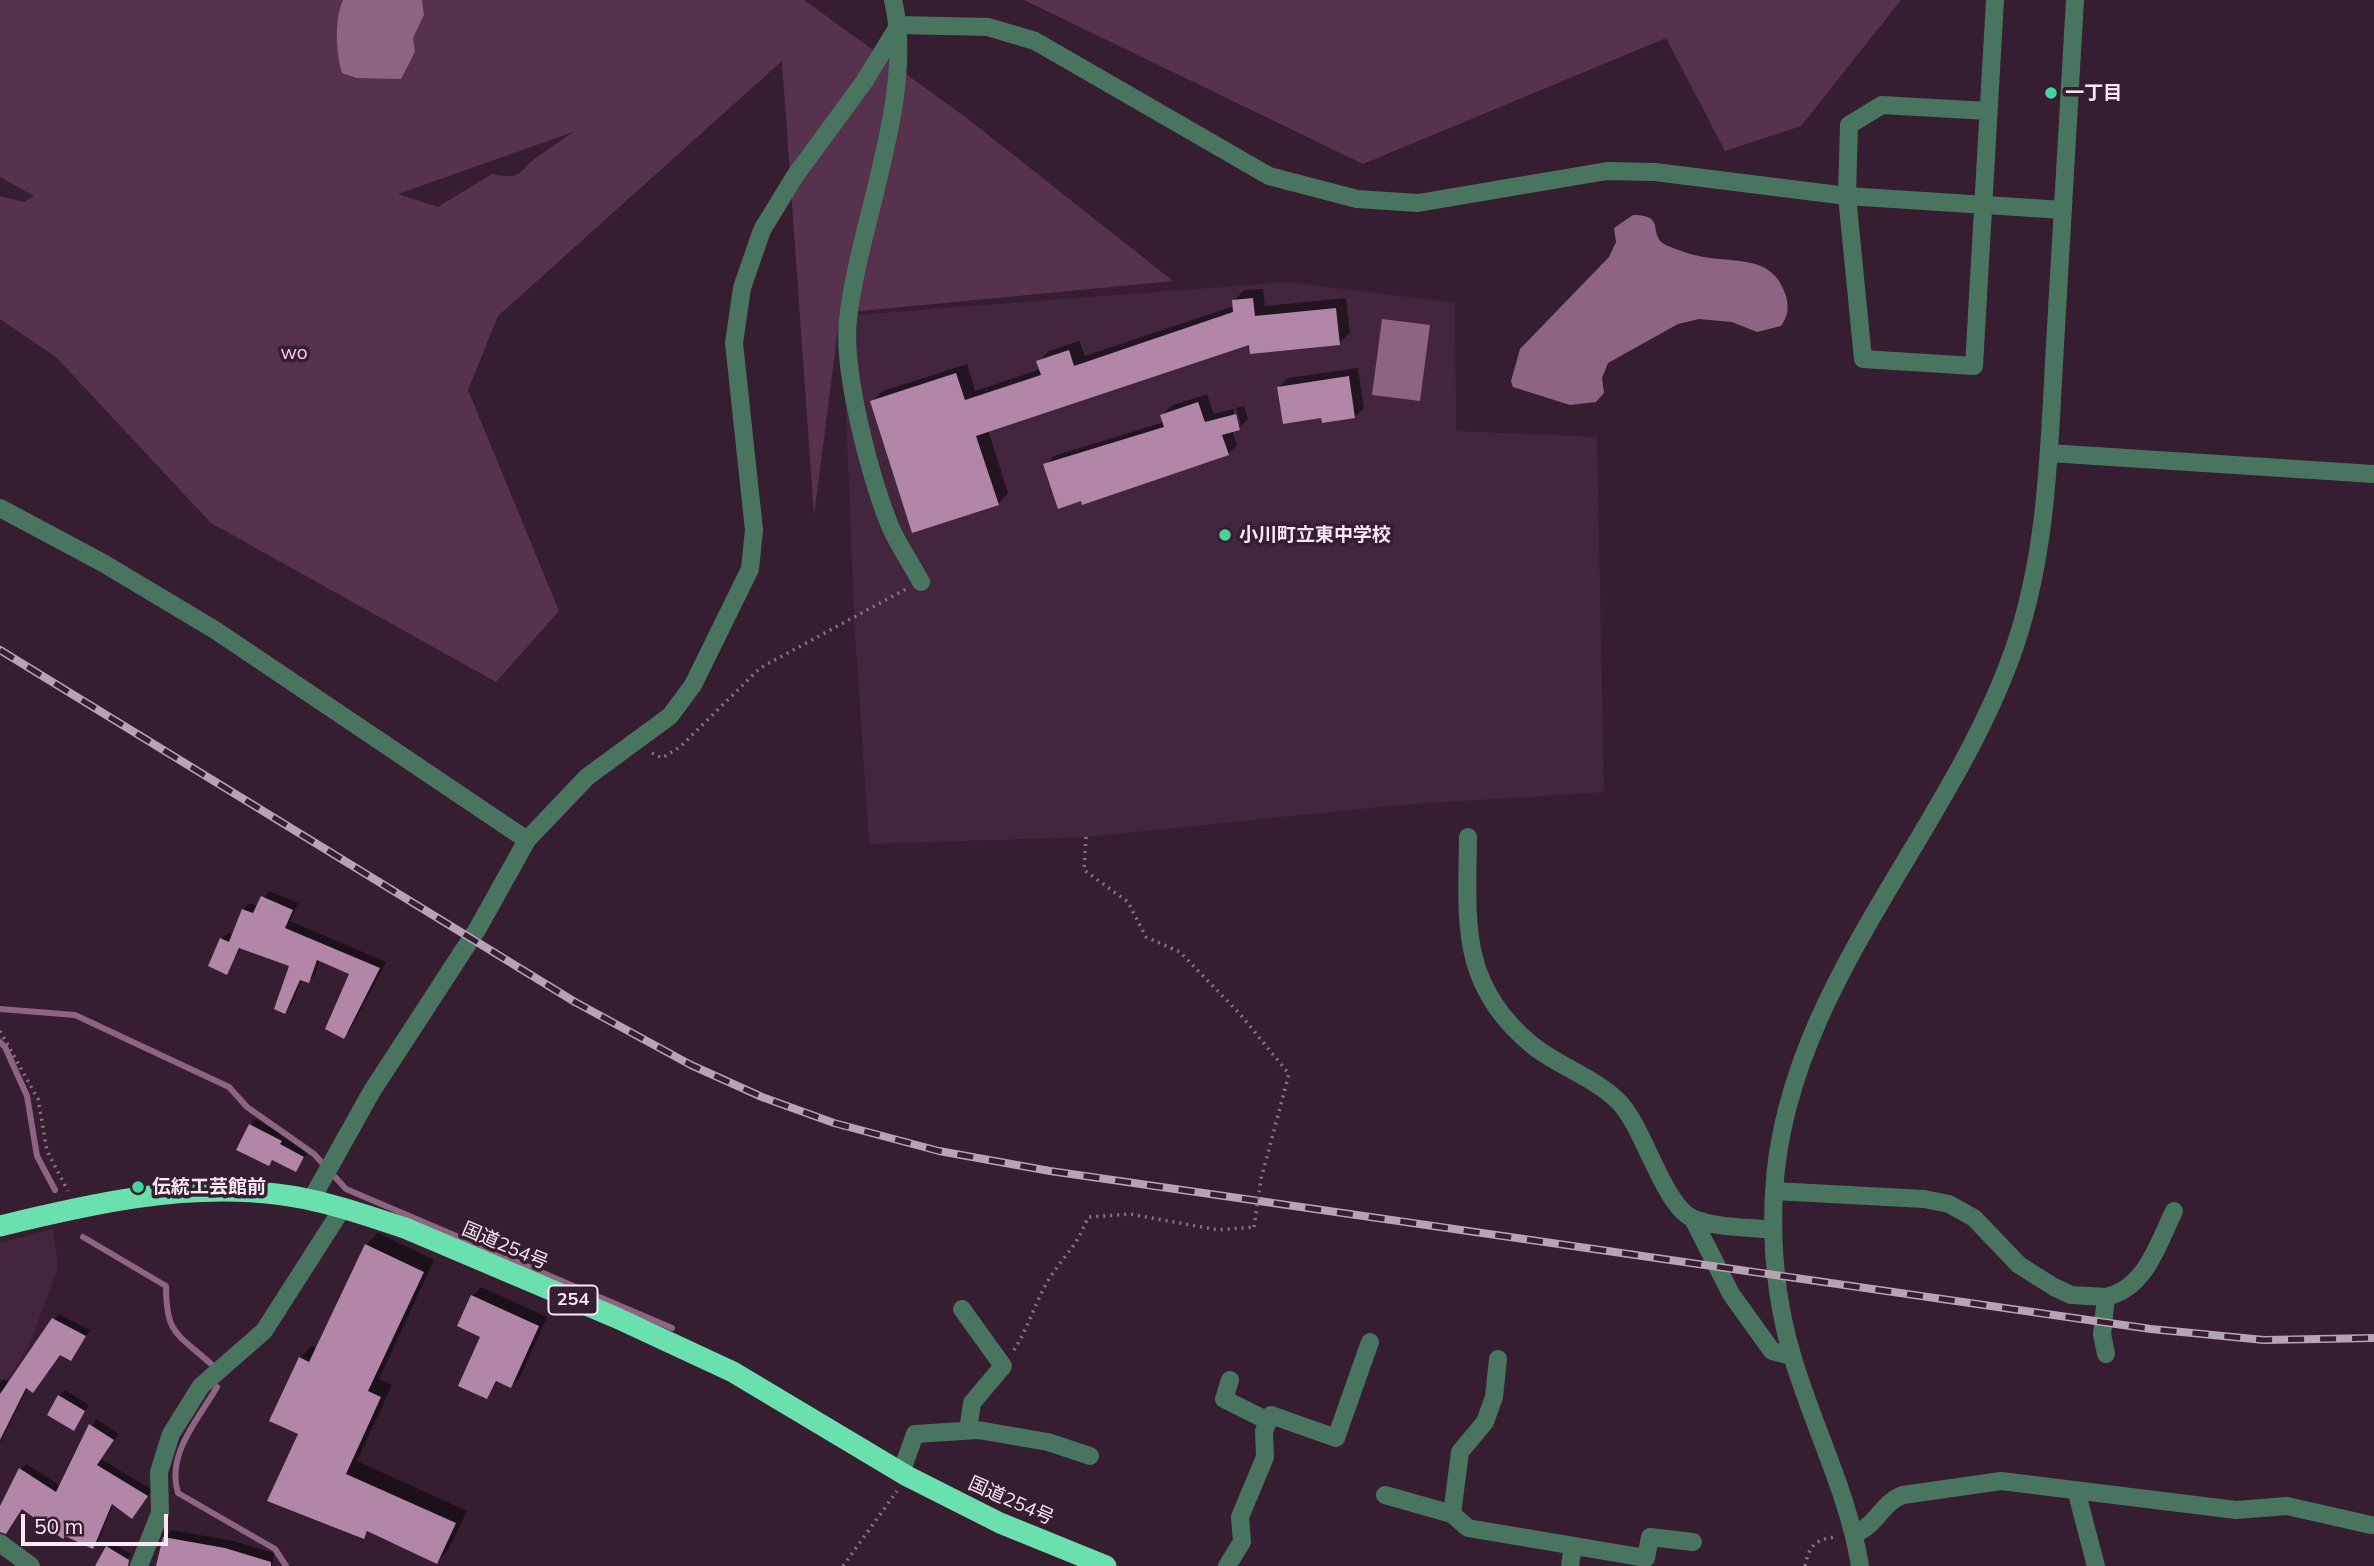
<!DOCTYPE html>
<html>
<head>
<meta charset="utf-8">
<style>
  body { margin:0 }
  #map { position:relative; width:2374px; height:1566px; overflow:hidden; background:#361e30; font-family:Mulish,sans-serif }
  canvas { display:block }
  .scale { position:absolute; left:21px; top:1514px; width:147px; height:32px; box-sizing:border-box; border:4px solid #f8e8f4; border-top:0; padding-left:9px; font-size:21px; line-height:24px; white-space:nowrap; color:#f8e8f4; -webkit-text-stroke:5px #361e30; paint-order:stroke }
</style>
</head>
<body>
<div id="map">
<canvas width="2374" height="1566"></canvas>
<div class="scale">50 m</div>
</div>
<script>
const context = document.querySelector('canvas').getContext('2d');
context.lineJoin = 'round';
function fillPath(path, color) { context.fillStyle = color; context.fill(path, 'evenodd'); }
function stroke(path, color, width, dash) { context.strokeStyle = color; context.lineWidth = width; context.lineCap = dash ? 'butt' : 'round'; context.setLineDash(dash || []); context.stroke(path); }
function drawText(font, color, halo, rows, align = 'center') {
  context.font = font + ' Mulish,"Noto Sans JP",sans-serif'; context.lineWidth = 7; context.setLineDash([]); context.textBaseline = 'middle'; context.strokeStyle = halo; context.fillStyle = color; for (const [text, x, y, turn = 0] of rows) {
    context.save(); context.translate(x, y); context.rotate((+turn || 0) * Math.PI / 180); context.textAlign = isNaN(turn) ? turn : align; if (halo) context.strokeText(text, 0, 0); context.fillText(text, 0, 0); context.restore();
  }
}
const built = new Path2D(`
  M1288,282L1455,303L1456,431L1597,437L1604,792L1399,805L1086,837L869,844L855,632L842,316Z
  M53,1229L58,1267L29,1346L8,1379L0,1380V1243Z`);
const green = new Path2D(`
  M0,0H804L968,119L1173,281L840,313L814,516L782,61L498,316L468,390L559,611L496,682L211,523L56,357L0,319V196L24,202L34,196L0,177ZM573,132C562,140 551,147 540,155C517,169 527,181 492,174L438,207L398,194Z
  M1024,0H1901L1801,126L1725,151L1666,38L1363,164Z`);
const water = new Path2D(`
  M343,0H422L424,15L413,38L415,52L401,79L356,78L342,73C336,53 334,19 343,0Z
  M1633,215C1669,215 1645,236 1668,246C1678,250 1689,254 1699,256C1734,264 1773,253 1786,296C1789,308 1788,316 1781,326L1757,332L1732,322L1699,319L1678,324L1608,363L1602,378L1604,393L1596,402L1570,405L1513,387L1511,381L1520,349L1609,257L1616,242L1614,228Z
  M1382,319L1430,325L1420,401L1372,395Z`);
const shadow = new Path2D(`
  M1263,289L1265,306L1346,298L1350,333L1339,343L1250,342L988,430L1008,493L998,504L872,401L883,391L967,364L975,391L1041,369L1038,362L1049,351L1079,341L1085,356L1234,306V301L1244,290Z
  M1358,368L1364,408L1355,417L1322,416L1279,387L1288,378Z
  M1207,394L1214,414L1233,409L1237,425H1241L1236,408L1244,406L1248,419L1239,428L1232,430L1237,445L1228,454L1046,465L1054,456L1164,422L1162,415L1171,406Z
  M269,891L298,903L290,921L386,962L350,1030L343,1036L351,973L320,960L315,975L308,981L302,979L291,1005L284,1012L291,965L242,947L227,972L221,939L228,933L234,935L243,910L250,903L258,906Z
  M256,1119L309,1151L296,1170L274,1159L268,1164L251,1125Z
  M378,1233L434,1260L379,1379L392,1385L357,1461L467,1511L448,1550L437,1562L370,1531L363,1537L300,1433V1358L312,1346L317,1349L366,1245Z
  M481,1287L547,1317L520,1377L511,1386L499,1380L487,1397L483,1336L472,1296Z
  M59,1314L90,1330L71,1358L61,1353L28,1387L0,1443V1383L3,1379L10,1383Z
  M65,1390L89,1405L74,1429L59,1396Z
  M96,1419L119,1434L101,1459L152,1490L137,1511L114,1503L98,1541L93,1547L23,1507L12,1526L6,1532L0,1531V1507L21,1469L26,1464L61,1486Z
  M172,1530L233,1541L274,1553L272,1566H158L164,1538Z
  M112,1543L131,1554L123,1566H97Z`);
const stream = new Path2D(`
  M0,1009L75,1015L229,1087L247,1107L314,1154L346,1189L672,1328
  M0,1042L5,1047L27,1096L37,1156L55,1190
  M83,1237L166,1286C166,1335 177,1333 211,1364
  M217,1387C198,1420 166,1454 178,1493L275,1549L286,1566`);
const building = new Path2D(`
  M1253,298L1255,316L1336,308L1340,345L1250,354L1249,345L976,436L999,505L912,533L870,401L956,373L965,400L1041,375L1036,361L1069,350L1074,366L1233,312L1232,300Z
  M1349,376L1355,418L1322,423L1321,418L1283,424L1277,387Z
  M1198,402L1205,422L1236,414L1240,430L1222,435L1229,455L1082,505L1081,501L1058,509L1043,464L1164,427L1160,415Z
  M261,896L293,910L285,928L380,968L344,1039L325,1029L349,974L317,960L309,983L300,980L285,1014L274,1009L289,966L239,948L227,975L208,966L220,938L229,942L242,909L253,913Z
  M249,1124L282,1141L280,1144L304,1157L296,1172L272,1160L269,1166L236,1150Z
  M365,1244L424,1272L368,1391L381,1397L346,1474L456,1523L437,1564L367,1531L364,1539L267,1501L298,1434L269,1421L299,1357L309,1362Z
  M471,1295L539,1326L511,1388L496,1381L487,1399L458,1386L480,1337L457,1326Z
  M52,1318L86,1336L71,1361L60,1355L33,1393L26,1388L0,1440V1394Z
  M58,1395L85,1411L74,1431L47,1415Z
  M89,1424L114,1440L97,1465L148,1496L132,1519L112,1504L93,1549L65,1536L63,1539L22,1509L6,1534L0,1532V1506L19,1468L56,1492Z
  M163,1537L225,1548L271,1562V1566H156Z
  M106,1546L129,1560L128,1566H95Z`);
const path = new Path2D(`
  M652,753L662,758L680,747L760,668L906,589
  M1086,837L1084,870L1128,902L1146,937L1180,952L1240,1014L1289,1074L1261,1179
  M0,1031L38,1099L47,1151L68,1191
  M1014,1350C1029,1327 1036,1299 1051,1276C1067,1252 1077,1246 1088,1217L1130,1214L1218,1230L1254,1227
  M843,1566L897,1491
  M1805,1566C1809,1547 1814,1540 1834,1537`);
const minor = new Path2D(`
  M893,0C916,94 859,222 848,319C842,371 870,476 890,526C898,545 911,563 921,582
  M899,25L988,27L1035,41L1269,176L1357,199L1418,203L1607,171L1655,172L1847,196L2063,210
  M1988,111L1882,105L1849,125L1847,196L1863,359L1974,366L1995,0
  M2049,453L2374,474
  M0,508L103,563L215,630L527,840
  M1468,837C1467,922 1459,985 1532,1045C1558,1066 1593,1077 1617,1100C1644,1125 1663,1207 1694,1219C1717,1228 1748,1227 1773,1230
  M1774,1191L1924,1199L1949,1204L1974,1218L2019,1265L2054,1287L2071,1295L2106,1297
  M311,1200L372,1091L478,928L527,840L587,777L670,716L693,685L750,569L754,530L734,343L742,288L762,230L795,176L864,82L899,25
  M1693,1219L1731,1294L1772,1351L1792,1356
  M962,1309L1003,1366L972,1403L968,1430
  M2106,1354L2102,1334L2106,1297C2146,1288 2158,1244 2174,1211
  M1230,1380L1224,1399L1268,1421
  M901,1473L915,1434L978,1430L1048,1442L1090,1456
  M2076,1490L2096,1566
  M1385,1495L1452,1514L1468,1528L1646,1558L1650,1537L1693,1542
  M1452,1514L1460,1452L1485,1422L1494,1397L1498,1359
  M1854,1534C1878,1525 1881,1503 1903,1495L2001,1481L2236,1510L2287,1506L2371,1525
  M0,1543L31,1566
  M139,1566L160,1513L159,1472L171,1434L201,1386L264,1331L342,1209
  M1227,1566L1242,1542L1240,1517L1265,1457L1264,1431L1271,1415L1336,1438L1370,1342
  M1570,1566L1573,1546
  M1860,1566C1848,1492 1813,1427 1792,1355C1776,1301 1771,1247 1774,1192C1785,988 1951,833 2015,646C2048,549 2049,447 2055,345C2062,230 2069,115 2075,0`);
const highway = new Path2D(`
  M0,1226C90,1204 182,1183 276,1194C320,1199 363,1214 405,1228L617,1318L733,1372L907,1476L1000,1523L1106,1566`);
const rail = new Path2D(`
  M0,650L575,1002L691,1065L762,1097L834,1123L939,1151L1050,1171L2151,1329L2264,1340L2374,1338`);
const pathBridge = new Path2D(`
  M1254,1227L1261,1179`);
const markers = [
  [2051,93,7,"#46d49e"],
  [1225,535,7,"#46d49e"],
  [138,1187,7,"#46d49e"]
];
const shields = [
  [573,1300,49]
];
const shieldNames = [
  ["254",573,1300]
];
const poiNames = [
  ["一丁目",2065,93],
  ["小川町立東中学校",1239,535],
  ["伝統工芸館前",152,1187]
];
const parkNames = [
  ["wo",294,353]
];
const streetNames = [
  ["国道254号",505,1246,23],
  ["国道254号",1011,1501,24]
];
fillPath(built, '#43263d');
fillPath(green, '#56324d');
fillPath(water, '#8d6482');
fillPath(shadow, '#0007');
stroke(stream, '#8d6482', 6);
fillPath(building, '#b186a6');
stroke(path, '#887483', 3.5, [2, 5]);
stroke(minor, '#497460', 18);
stroke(highway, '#6ae0af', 21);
stroke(rail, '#b6a4b2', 8);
stroke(rail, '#361e30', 5, [16]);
stroke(pathBridge, '#887483', 3.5, [2, 5]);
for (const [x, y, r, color] of markers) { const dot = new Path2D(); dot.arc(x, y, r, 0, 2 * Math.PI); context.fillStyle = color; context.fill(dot); stroke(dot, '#361e30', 2.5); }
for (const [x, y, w] of shields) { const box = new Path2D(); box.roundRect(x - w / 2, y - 14.5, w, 29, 5); context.fillStyle = '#361e30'; context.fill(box); stroke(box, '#f8e8f4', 2); }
drawText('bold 18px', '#f8e8f4', null, shieldNames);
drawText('bold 19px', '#f8e8f4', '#361e30', poiNames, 'left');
drawText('19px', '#fcc6ed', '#361e30', parkNames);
drawText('19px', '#f8e8f4', '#361e30', streetNames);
</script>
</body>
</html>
